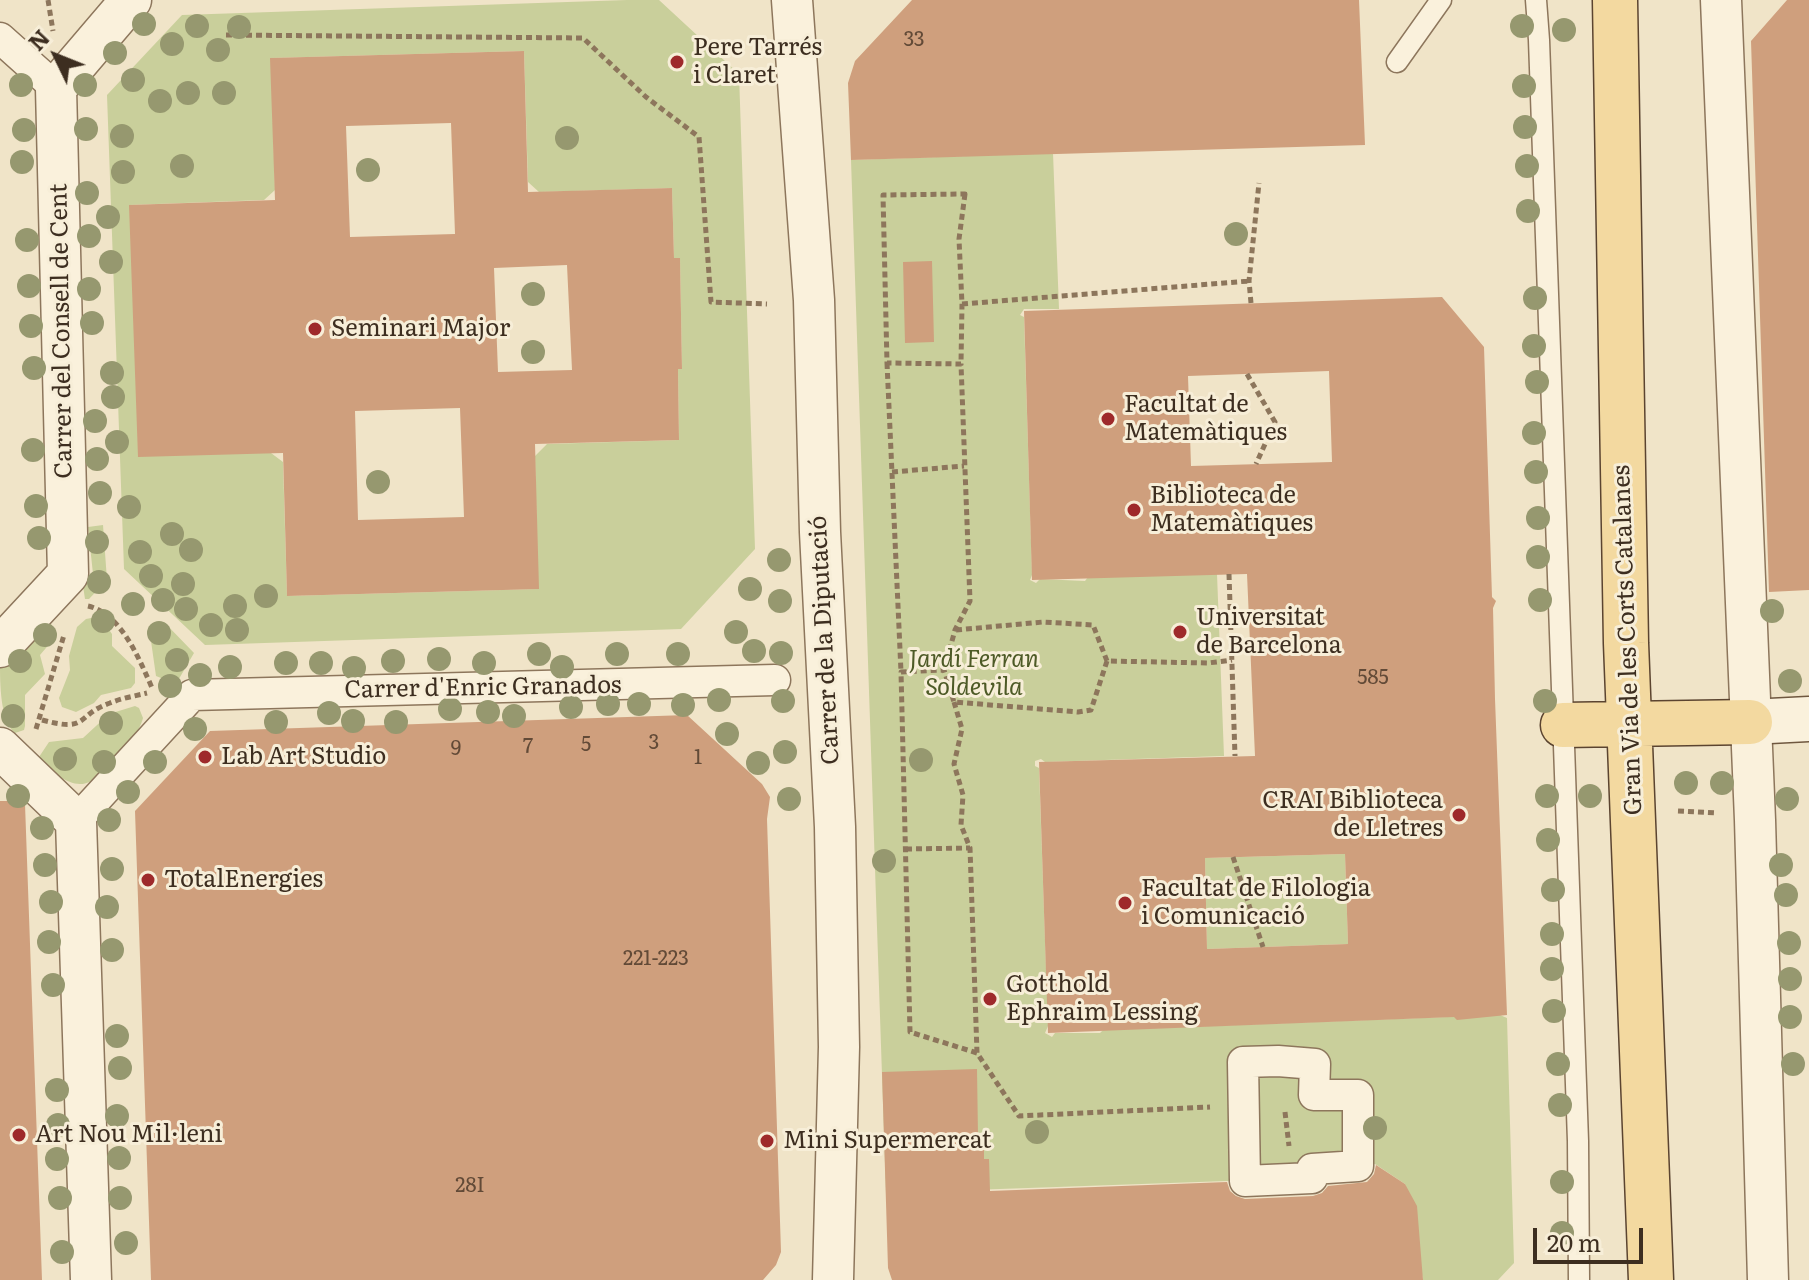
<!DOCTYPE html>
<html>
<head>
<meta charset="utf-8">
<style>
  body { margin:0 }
  #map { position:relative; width:1809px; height:1280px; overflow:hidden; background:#f0e4c8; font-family:Literata,serif }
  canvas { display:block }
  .north { position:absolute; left:16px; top:16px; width:80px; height:80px; -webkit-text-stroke:6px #f7eed8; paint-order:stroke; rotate:313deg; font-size:22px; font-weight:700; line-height:32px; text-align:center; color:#3d2e20 }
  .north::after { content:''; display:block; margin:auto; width:28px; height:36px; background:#3d2e20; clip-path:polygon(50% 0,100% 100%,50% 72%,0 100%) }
  .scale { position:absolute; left:1533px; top:1228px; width:110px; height:36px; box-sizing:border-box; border:4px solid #3d2e20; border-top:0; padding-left:10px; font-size:24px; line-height:28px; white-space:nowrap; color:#3d2e20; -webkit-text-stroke:6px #f7eed8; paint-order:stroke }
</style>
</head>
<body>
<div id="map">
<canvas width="1809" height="1280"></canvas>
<div class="north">N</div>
<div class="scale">20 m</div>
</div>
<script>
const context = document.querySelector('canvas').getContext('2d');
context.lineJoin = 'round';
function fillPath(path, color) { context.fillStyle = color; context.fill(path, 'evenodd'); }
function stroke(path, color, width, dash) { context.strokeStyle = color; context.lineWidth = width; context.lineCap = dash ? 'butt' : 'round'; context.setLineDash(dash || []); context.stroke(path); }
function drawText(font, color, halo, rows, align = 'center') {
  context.font = font + ' Literata,serif'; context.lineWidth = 6; context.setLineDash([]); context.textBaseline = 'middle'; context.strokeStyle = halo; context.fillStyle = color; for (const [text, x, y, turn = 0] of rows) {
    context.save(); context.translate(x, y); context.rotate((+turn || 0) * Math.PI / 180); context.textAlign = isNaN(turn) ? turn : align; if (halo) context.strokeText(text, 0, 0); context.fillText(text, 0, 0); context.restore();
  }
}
const green = new Path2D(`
  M627,0H659L739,74L755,549L681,629L205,645L124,569L107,95L182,15ZM524,51L528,182L539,192L672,188L674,258L680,259L682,369H678L679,440L547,444L535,456L538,589L287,596L283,462L271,453L130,205L264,200L275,190L271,58Z
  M1053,153L1059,309H1024L1020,315L1024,317L1032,575L1030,580L1036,583L1040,579L1085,581L1088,577L1217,574L1224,756L1045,762L1041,759L1035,761V766L1039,768L1048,1026L1045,1033L1052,1037L1055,1033H1100L1103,1030L1500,1015L1507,1018L1514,1263L1498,1280H1423L1405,1184L1375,1164L1312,1169V1178L886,1193L851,160Z
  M103,525L107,580L89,599H85L83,586L93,574L88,527Z
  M91,618L105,624L112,634V646L135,668V683L131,688L101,695L94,703L76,712L62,707L59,698L70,670L69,656L77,627L86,619Z
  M50,622L57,635L40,655L45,674L25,695V726L24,730L15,733C0,721 0,683 0,662Z
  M164,622L194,653L176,684L156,676L150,634Z
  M135,706L139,708L143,718C138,738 103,785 80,784C66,784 52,771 41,764L39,757L49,742L83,738L109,714Z
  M1345,854L1348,944L1207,949L1205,858Z`);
const building = new Path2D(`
  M912,0H1359L1365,145L851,160L848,83L855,61Z
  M1787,0H1809V590L1769,592L1751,41Z
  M524,51L528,192L672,188L674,258H680L682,369H678L679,440L535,444L539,589L287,596L283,453L138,457L129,205L275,200L270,58ZM451,123L455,234L350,237L346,126ZM567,265L572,370L498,372L494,268ZM460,408L464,517L358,520L355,411Z
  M932,261L934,342L905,343L903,262Z
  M1442,297L1484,347L1492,597L1496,601L1493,608L1495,699L1507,1015L1457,1020L1454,1017L1048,1033L1039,762L1255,756L1247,574L1032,580L1024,311ZM1329,371L1332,462L1191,466L1188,376ZM1345,854L1348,944L1207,949L1205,858Z
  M687,715L762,784L770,797L767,819L781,1252L776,1265L763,1280H151L135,811L210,731Z
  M0,801H22L25,804L42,1280H0Z
  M977,1069L978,1136L984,1137V1159H989L990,1191L1227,1182L1230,1191L1236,1196L1245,1199L1313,1196L1322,1193L1328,1186L1367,1182L1374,1174L1376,1165L1405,1184L1417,1206L1423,1280H892L888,1268L882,1072Z`);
const path = new Path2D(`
  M48,0L53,31
  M226,35L583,38L646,97L699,137L711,302L767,304
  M965,194L959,239L962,304L961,364L887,363L883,195Z
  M1251,303L1249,281L1259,183
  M962,304L1249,281
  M887,363L901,672
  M1247,374L1275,422L1256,464
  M892,472L964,466
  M1229,574L1235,756
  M88,606C122,614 140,661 153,690
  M956,630L1043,622L1093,625L1107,661L1208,663L1232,660
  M1107,661L1091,710L1078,712L954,702L944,670L901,672L910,1032L977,1053L1019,1116L1210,1107
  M944,670L955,630L970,601L961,364
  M954,702L962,729L954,764L963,795L961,825L970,848L977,1053
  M42,720C90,733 75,715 110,703C122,698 135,696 147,693
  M36,729L64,635
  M1678,811L1717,813
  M906,849L970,848
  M1233,857L1263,947
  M1285,1112L1289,1146`);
const service = new Path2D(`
  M1536,0L1539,40L1578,1141L1579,1280
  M1397,62L1441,0`);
const pedestrian = new Path2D(`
  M0,38L56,88
  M76,821L192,695L775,680
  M1278,1061L1315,1064L1314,1095H1358V1166L1312,1169V1178L1245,1181L1243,1062Z`);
const minor = new Path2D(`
  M792,0L814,300L820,532L835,827L839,1047L833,1280
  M1721,0L1755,820L1768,1280
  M0,647L68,574L56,88L131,0
  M0,748L76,821L91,1280`);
const secondary = new Path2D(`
  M1750,722L1809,719`);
const primary = new Path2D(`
  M1615,0L1626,643L1651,1280
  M1563,725L1750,722`);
const trees = [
  [144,24],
  [197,26],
  [1522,26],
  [239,27],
  [1564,30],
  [172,44],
  [218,50],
  [115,53],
  [133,80],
  [21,85],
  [85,85],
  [1524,86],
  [188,93],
  [224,93],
  [160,101],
  [1525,127],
  [86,129],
  [24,130],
  [122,136],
  [567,138],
  [22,162],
  [182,166],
  [1527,166],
  [368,170],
  [123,172],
  [87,193],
  [1528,211],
  [108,217],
  [1236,234],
  [89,236],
  [27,240],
  [111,262],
  [29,286],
  [89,289],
  [533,294],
  [1535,298],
  [92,323],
  [31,326],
  [1534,346],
  [533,352],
  [34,368],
  [112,373],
  [1537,382],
  [113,397],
  [95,421],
  [1534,433],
  [117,442],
  [33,450],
  [97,459],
  [1536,472],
  [378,482],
  [100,493],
  [36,506],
  [129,507],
  [1538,518],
  [172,534],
  [39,538],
  [97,542],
  [191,550],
  [140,552],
  [1538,557],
  [779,560],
  [151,576],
  [99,582],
  [183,584],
  [750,589],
  [266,596],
  [163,600],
  [1540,600],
  [780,601],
  [133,604],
  [235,606],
  [186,609],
  [1772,611],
  [103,621],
  [211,625],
  [237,630],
  [736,632],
  [159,633],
  [45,635],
  [754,651],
  [781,653],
  [539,654],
  [617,654],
  [678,654],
  [439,659],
  [177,660],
  [20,661],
  [393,661],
  [286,663],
  [321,663],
  [484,663],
  [230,667],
  [562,667],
  [354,668],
  [200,675],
  [1790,681],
  [170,686],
  [719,700],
  [783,701],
  [1545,701],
  [608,704],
  [639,704],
  [683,705],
  [571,707],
  [450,709],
  [488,712],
  [329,713],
  [13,716],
  [514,716],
  [353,721],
  [276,722],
  [396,722],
  [111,723],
  [195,729],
  [727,734],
  [785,752],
  [65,759],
  [921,760],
  [104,762],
  [155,762],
  [758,763],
  [1686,783],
  [1722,783],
  [128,792],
  [18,796],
  [1547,796],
  [1590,796],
  [789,799],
  [1787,799],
  [109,820],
  [42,828],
  [1548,840],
  [884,861],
  [45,865],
  [1781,865],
  [112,869],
  [1553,890],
  [1786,895],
  [51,902],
  [107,907],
  [1552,934],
  [49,942],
  [1789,943],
  [112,950],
  [1552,969],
  [1790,979],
  [53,985],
  [1554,1011],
  [1790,1017],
  [117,1036],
  [1558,1064],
  [1793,1064],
  [120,1068],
  [57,1090],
  [1560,1105],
  [117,1116],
  [58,1125],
  [1375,1128],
  [1037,1132],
  [119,1158],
  [57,1159],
  [1562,1182],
  [60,1198],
  [120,1198],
  [1562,1233],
  [126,1243],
  [62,1252]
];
const markers = [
  [677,62,8,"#9e2a2b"],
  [315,329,8,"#9e2a2b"],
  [1108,419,8,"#9e2a2b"],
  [1134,510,8,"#9e2a2b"],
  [1180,632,8,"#9e2a2b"],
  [205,757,8,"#9e2a2b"],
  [1459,815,8,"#9e2a2b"],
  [148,880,8,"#9e2a2b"],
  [1125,903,8,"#9e2a2b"],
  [990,999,8,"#9e2a2b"],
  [19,1135,8,"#9e2a2b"],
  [767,1141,8,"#9e2a2b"]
];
const numberNames = [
  ["33",914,40],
  ["585",1373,678],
  ["3",654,743],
  ["5",586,745],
  ["7",528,747],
  ["9",456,749],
  ["1",698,758],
  ["221-223",656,959],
  ["28I",470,1186]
];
const poiNames = [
  ["Pere Tarrés",693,48],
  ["i Claret",693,76],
  ["Seminari Major",331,329],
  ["Facultat de",1124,405],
  ["Matemàtiques",1124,433],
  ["Biblioteca de",1150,496],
  ["Matemàtiques",1150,524],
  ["Universitat",1196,618],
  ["de Barcelona",1196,646],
  ["Lab Art Studio",221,757],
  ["CRAI Biblioteca",1443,801,"right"],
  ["de Lletres",1443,829,"right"],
  ["TotalEnergies",164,880],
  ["Facultat de Filologia",1141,889],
  ["i Comunicació",1141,917],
  ["Gotthold",1006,985],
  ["Ephraim Lessing",1006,1013],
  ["Art Nou Mil·leni",35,1135],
  ["Mini Supermercat",783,1141]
];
const streetNames = [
  ["Carrer del Consell de Cent",62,331,-91],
  ["Carrer de la Diputació",825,640,-93],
  ["Gran Via de les Corts Catalanes",1628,640,-92],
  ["Carrer d'Enric Granados",483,688,-1]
];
const parkNames = [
  ["Jardí Ferran",974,660],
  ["Soldevila",974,688]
];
fillPath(green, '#c9cf9b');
fillPath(building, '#cf9f7d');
stroke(service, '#8d765c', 23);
stroke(pedestrian, '#8d765c', 33);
stroke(minor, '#8d765c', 43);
stroke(secondary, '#6f573f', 47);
stroke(primary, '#5b4430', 47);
stroke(path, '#8d765c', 5, [6, 4]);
stroke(service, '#faf1dc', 20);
stroke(pedestrian, '#faf1dc', 30);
stroke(minor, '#faf1dc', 40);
stroke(secondary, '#faf1dc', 44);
stroke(primary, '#f3d9a0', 44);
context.fillStyle = '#96986f';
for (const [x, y] of trees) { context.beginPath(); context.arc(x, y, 12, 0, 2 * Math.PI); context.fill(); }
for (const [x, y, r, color] of markers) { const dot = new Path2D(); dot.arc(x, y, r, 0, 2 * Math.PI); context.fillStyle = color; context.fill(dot); stroke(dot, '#f7eed8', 3); }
drawText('20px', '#624a37', null, numberNames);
drawText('24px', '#3d2e20', '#f7eed8', poiNames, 'left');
drawText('24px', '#3d2e20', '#f7eed8', streetNames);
drawText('italic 24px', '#4d5a26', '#f7eed8', parkNames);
</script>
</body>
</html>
